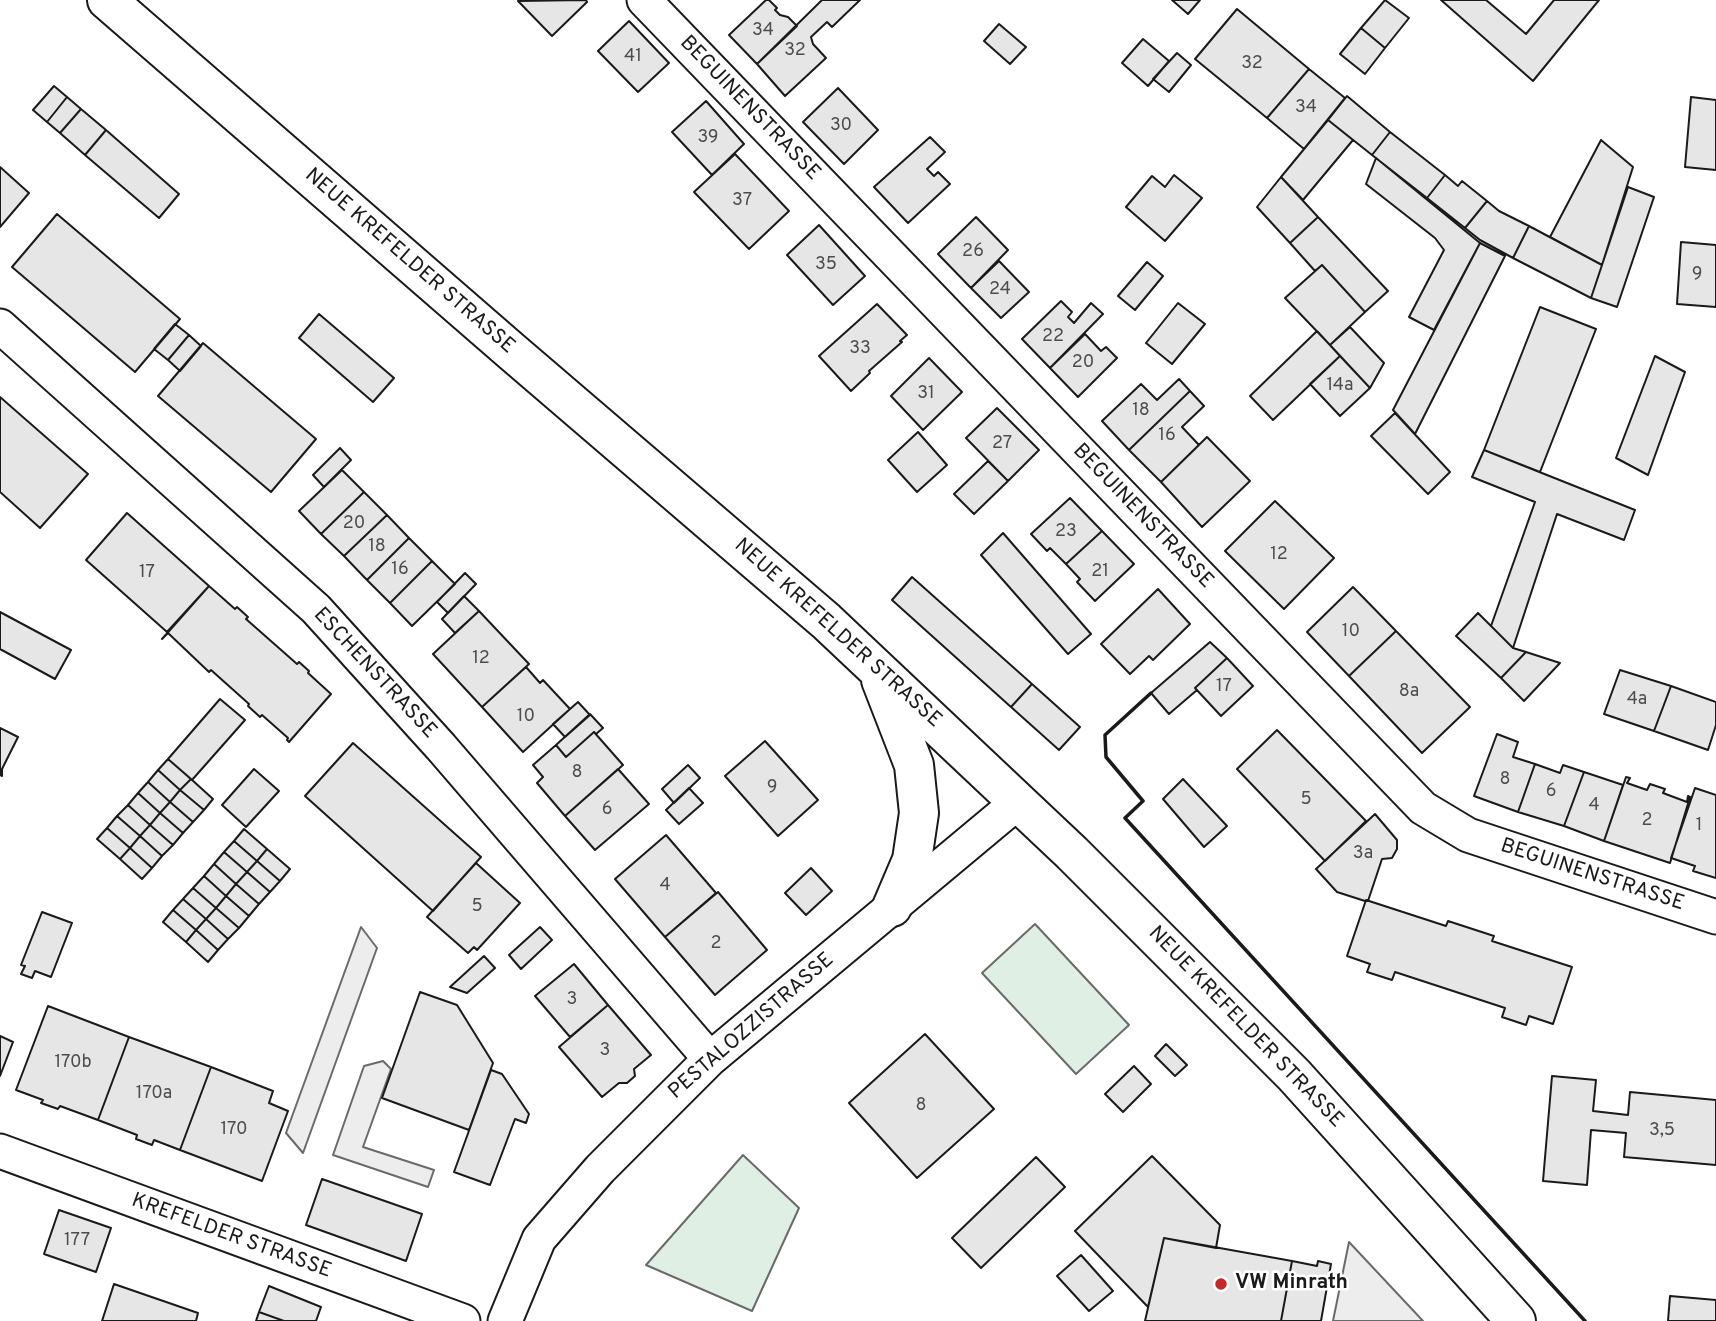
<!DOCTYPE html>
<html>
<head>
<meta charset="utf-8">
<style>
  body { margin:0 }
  canvas { display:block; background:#fff }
</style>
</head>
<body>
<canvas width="1716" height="1321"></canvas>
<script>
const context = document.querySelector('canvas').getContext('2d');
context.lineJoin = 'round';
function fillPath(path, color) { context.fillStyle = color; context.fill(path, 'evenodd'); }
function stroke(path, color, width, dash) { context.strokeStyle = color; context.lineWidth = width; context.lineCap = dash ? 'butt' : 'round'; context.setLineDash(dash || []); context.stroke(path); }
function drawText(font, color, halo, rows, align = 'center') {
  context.font = font + ' Overpass,sans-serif'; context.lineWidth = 5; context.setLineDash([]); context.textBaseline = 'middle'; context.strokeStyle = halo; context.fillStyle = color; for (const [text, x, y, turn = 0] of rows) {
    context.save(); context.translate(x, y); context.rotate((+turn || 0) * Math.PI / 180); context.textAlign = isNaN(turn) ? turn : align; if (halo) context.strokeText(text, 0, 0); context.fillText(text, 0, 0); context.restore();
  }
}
const green = new Path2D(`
  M1035,924L1129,1025L1076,1074L982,973Z
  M743,1155L799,1208L752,1311L646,1265Z`);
const parking = new Path2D(`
  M361,927L377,948L303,1153L286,1133Z
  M383,1061L391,1069L363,1147L434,1170L428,1187L333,1155L364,1066Z
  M1349,1242L1423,1321H1333Z`);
const building = new Path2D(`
  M586,0L587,2L552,36L518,1Z
  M766,0H769L777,8L775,10L780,15L788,17L797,26L757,64L729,35Z
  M822,0H860L832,27L827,22L811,37L813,44L826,58L785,96L757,64Z
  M1172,0H1200L1188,14Z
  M1385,0L1409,18L1385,48L1361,28Z
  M1441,0H1486L1526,34L1554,0H1599L1533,81Z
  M1237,9L1309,69L1267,118L1195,59Z
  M629,21L669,63L638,92L598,51Z
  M999,24L1026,47L1010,64L984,41Z
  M1361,28L1385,48L1365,74L1340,54Z
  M1143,39L1169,61L1148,86L1122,63Z
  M1177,53L1191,65L1169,92L1153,79Z
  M1309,69L1345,98L1304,149L1267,118Z
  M54,86L67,97L47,122L33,110Z
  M838,88L878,130L844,164L803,122Z
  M1347,96L1390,132L1372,155L1328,120Z
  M67,97L81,109L60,133L47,122Z
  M1691,97L1716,100V170L1685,167Z
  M706,101L744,144L712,175L672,132Z
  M81,109L106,130L85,155L60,133Z
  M1328,120L1353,140L1303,200L1281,177Z
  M106,130L179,194L159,218L85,155Z
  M1390,132L1445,175L1427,198L1372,155Z
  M930,137L945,152L927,169L934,176L938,172L950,184L908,223L874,187Z
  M1601,140L1633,167L1602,265L1550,237Z
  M735,154L789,211L749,249L694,192Z
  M1376,158L1480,243L1434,330L1409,317L1444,250L1435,238L1366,184Z
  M0,167L29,193L0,227Z
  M1174,175L1202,198L1165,241L1126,207L1152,176L1165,187Z
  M1445,175L1458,186L1462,181L1487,201L1465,228L1427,198Z
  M1281,177L1318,217L1290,243L1257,207Z
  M1628,187L1654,197L1617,307L1591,298Z
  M1487,201L1499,211L1529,226L1513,258L1480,240L1465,228Z
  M57,214L180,319L135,372L12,267Z
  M976,217L1008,250L971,288L938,254Z
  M1318,217L1388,291L1365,312L1322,265L1315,271L1290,243Z
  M819,225L865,276L833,305L787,255Z
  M1529,226L1602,265L1591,298L1513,258Z
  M1681,242L1716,245V307L1677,304Z
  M1480,243L1505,256L1415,434L1393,410Z
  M999,261L1029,292L1001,318L971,288Z
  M1147,262L1163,276L1135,310L1118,296Z
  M1322,265L1365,312L1330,345L1285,298Z
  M1061,301L1072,312L1068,317L1074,323L1091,303L1103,314L1050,368L1022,339Z
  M1178,303L1205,324L1172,364L1146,343Z
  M877,304L907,335L900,341L902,342L869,371L870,373L851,391L819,356Z
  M1540,307L1596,329L1540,472L1484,450Z
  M319,314L394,378L373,402L299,338Z
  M175,324L189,335L168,360L154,349Z
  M1350,327L1384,363L1370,388L1330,345Z
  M1317,331L1340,356L1273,420L1250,396Z
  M1085,334L1101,351L1106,347L1117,358L1078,397L1050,368Z
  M189,335L201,346L180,371L168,360Z
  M203,343L316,439L271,492L158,396Z
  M1340,356L1370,388L1340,416L1310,384Z
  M1655,356L1685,372L1648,475L1616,458Z
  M929,358L962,392L923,430L891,396Z
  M1179,379L1190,391L1129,450L1102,421L1141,384L1157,400Z
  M1190,391L1204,406L1182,427L1199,445L1161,482L1129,450Z
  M0,397L88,474L40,528L0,492Z
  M997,408L1039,450L1008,481L966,438Z
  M1395,413L1450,472L1428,494L1371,436Z
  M918,432L947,465L917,492L888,460Z
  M1207,437L1250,481L1202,527L1161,482Z
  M340,448L351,460L324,487L313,475Z
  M1484,450L1635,510L1624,540L1557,514L1513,648L1491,626L1535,502L1472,477Z
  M988,461L1008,481L974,514L954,494Z
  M342,470L364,492L321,534L299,511Z
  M364,492L387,515L344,556L321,534Z
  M1070,498L1102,531L1066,564L1050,548L1047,551L1031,534Z
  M1275,501L1334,558L1284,609L1225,551Z
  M127,513L209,586L167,632L86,560Z
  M387,515L409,538L367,580L344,556Z
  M1102,531L1134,564L1095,601L1077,582L1080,579L1066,564Z
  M1003,533L1091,634L1068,654L981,555Z
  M409,538L432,561L390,603L367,580Z
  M432,561L455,584L412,626L390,603Z
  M465,573L476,584L448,613L437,602Z
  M912,577L1032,684L1011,707L892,600Z
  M209,586L235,609L237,607L248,617L246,619L297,664L299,662L309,671L308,673L331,694L289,742L287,740L288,738L262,715L260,717L248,706L249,704L211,670L209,672L168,633L162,639Z
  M1353,587L1396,631L1349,676L1307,632Z
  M1158,589L1190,624L1153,660L1149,656L1130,674L1101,644Z
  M464,596L479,611L455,633L442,619Z
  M479,611L529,664L482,707L433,654Z
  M0,612L71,650L55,679L0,649Z
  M1478,613L1513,648L1526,652L1501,678L1456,636Z
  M1396,631L1470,707L1422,753L1349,676Z
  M1210,642L1227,658L1195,688L1197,690L1169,714L1151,693Z
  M1526,652L1560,663L1524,701L1501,678Z
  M1227,658L1253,686L1221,716L1195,688Z
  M526,667L540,683L543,680L570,709L523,752L482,707Z
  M1620,670L1671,686L1654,731L1604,714Z
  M1032,684L1080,727L1059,750L1011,707Z
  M1671,686L1716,702V725L1708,750L1654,731Z
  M220,699L245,720L192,780L168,759Z
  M578,702L590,715L565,737L553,724Z
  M590,714L603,728L596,734L594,732L566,757L556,745Z
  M0,728L18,737L2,769V776L0,775Z
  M1277,730L1366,821L1325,861L1237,769Z
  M594,732L623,765L565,816L537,783L543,777L533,765L556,745L566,757Z
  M1497,734L1518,742L1513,757L1535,764L1518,812L1474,796Z
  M765,741L818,800L778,836L725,776Z
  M353,743L481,857L433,911L305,796Z
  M168,759L191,779L180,790L158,770Z
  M1535,764L1560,773L1563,765L1584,772L1564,826L1518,812Z
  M688,765L700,778L674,803L662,789Z
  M254,769L279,791L246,827L222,805Z
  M618,769L649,804L595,850L565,816Z
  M158,770L180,790L170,802L148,782Z
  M1584,772L1623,785L1604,841L1564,826Z
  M1626,777L1630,778L1627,783L1647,790L1650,784L1665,789L1663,793L1687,802L1688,796L1690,797L1670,863L1604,841Z
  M191,779L213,799L204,810L180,790Z
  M1183,779L1227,826L1204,847L1163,799Z
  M148,782L170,802L160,813L138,793Z
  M689,788L703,803L679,824L666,810Z
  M1695,788L1716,795V878L1693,871L1695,866L1671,858Z
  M180,790L204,810L193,822L170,802Z
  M138,793L160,813L150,825L128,805Z
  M170,802L193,822L183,833L160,813Z
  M128,805L150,825L140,836L117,816Z
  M160,813L183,833L173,845L150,825Z
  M1375,814L1397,840V849L1392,858L1382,859L1368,901H1365L1337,892L1316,869Z
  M117,816L140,836L130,848L107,828Z
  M150,825L173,845L162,856L140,836Z
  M107,828L130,848L120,859L97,839Z
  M244,829L267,849L257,861L234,841Z
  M666,835L716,893L665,937L615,879Z
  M140,836L162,856L152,868L130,848Z
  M234,841L257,861L247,872L224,852Z
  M130,848L152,868L142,879L120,859Z
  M267,849L290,869L280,881L257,861Z
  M224,852L247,872L236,884L214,864Z
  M257,861L280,881L270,892L247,872Z
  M476,863L520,903L477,950L474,947L468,953L427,917Z
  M214,864L236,884L226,896L204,876Z
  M811,868L832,891L806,915L785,893Z
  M247,872L270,892L259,904L236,884Z
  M204,876L226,896L216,908L193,888Z
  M236,884L259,904L249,916L226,896Z
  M193,888L216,908L206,919L183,899Z
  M718,892L767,950L715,995L665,937Z
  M226,896L249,916L239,928L216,908Z
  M183,899L206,919L196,930L173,910Z
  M1366,900L1446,926L1448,921L1494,936L1492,941L1572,967L1553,1024L1529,1016L1526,1025L1502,1017L1505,1008L1395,972L1392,980L1367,972L1370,964L1347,956Z
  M216,908L239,928L228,939L206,919Z
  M173,910L196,930L186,942L163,922Z
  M42,912L72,923L51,977L35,971L32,978L21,974L25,966L21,965Z
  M206,919L228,939L218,950L196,930Z
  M540,927L552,940L521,969L509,955Z
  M196,930L218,950L208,962L186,942Z
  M484,956L495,968L467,993L450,987Z
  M574,964L608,1005L570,1037L535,996Z
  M420,992L457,1005L493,1063L469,1130L382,1098Z
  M608,1005L651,1055L634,1069L635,1076L627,1083H619L602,1097L559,1047Z
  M48,1006L129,1037L98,1120L60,1106L58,1109L41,1103L43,1100L16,1090Z
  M925,1034L994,1109L917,1178L849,1103Z
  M0,1036L13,1042L0,1076Z
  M129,1037L211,1067L180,1150L154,1140L152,1145L136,1139L137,1135L98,1120Z
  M1166,1044L1187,1065L1175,1076L1155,1056Z
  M1134,1066L1151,1084L1123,1112L1105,1094Z
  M211,1067L273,1091L269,1103L288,1111L262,1181L180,1150Z
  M491,1070L502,1074L529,1114L526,1123L515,1119L490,1185L454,1172Z
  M1552,1076L1596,1080L1593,1111L1628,1115L1630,1092L1716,1100V1165L1624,1157L1626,1133L1591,1130L1587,1185L1543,1181Z
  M1152,1156L1220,1225L1216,1248L1164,1238L1148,1307L1075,1231Z
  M1036,1157L1065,1187L981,1268L952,1238Z
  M322,1179L422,1214L406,1261L306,1225Z
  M59,1210L111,1228L96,1272L44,1254Z
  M1164,1238L1292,1261L1281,1321H1145Z
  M1081,1255L1113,1291L1089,1311L1057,1276Z
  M1292,1261L1317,1266L1318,1261L1331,1264L1321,1321H1281Z
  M114,1284L198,1313L196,1321H102Z
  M269,1286L321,1307L316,1321H284L259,1312Z
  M1670,1296L1716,1300V1321H1668Z
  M259,1312L284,1321H256Z`);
const minor = new Path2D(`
  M644,0L1423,808L1468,835L1716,917
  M0,326L316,609L441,747L710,1059
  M0,1151L463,1321
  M505,1321L539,1239L600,1169L710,1059L1018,802`);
const secondary = new Path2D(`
  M107,0L510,350L826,621L1072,853L1294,1075L1516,1321
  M881,680L914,765L919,813L912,860L892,907`);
const wall = new Path2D(`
  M1151,693L1105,735L1106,757L1143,801L1125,818L1585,1321`);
const markers = [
  [1221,1284,7,"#c62828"]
];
const numberNames = [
  ["34",763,31],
  ["32",795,51],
  ["41",633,57],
  ["32",1252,64],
  ["34",1306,108],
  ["30",841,126],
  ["39",708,138],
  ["37",742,201],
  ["26",973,252],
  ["35",826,265],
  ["9",1697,275],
  ["24",1000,290],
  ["22",1053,337],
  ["33",860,349],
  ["20",1083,363],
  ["14a",1340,386],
  ["31",926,394],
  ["18",1141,411],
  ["16",1167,436],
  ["27",1002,444],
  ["20",354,524],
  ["23",1066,532],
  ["18",377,547],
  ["12",1279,555],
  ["16",400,570],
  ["21",1100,572],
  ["17",147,573],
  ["10",1351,632],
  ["12",481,659],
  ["17",1224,687],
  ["8a",1409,692],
  ["4a",1637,700],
  ["10",526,717],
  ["8",577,773],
  ["8",1505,780],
  ["9",772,788],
  ["6",1551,792],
  ["5",1306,800],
  ["4",1594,806],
  ["6",607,810],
  ["2",1647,821],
  ["1",1699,826],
  ["3a",1363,854],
  ["4",665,886],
  ["5",477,907],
  ["2",716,944],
  ["3",572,1000],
  ["3",605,1051],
  ["170b",73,1063],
  ["170a",154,1094],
  ["8",921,1106],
  ["170",234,1130],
  ["3,5",1662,1131],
  ["177",77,1241]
];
const streetNames = [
  ["BEGUINENSTRASSE",749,109,46],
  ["NEUE KREFELDER STRASSE",409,262,41],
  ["BEGUINENSTRASSE",1142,517,46],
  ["NEUE KREFELDER STRASSE",837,634,42],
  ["ESCHENSTRASSE",374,674,47],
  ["BEGUINENSTRASSE",1592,876,18],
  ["PESTALOZZISTRASSE",752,1027,-41],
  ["NEUE KREFELDER STRASSE",1245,1028,46],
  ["KREFELDER STRASSE",231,1237,20]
];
const poiNames = [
  ["VW Minrath",1235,1284]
];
fillPath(green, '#e0efe3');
stroke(green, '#6a6a6a', 2);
fillPath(parking, '#ededed');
stroke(parking, '#6a6a6a', 2);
fillPath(building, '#e6e6e6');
stroke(building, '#1a1a1a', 2);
stroke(minor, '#1a1a1a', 37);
stroke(secondary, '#1a1a1a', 42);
stroke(minor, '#fff', 33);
stroke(secondary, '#fff', 38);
stroke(wall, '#1a1a1a', 3.5);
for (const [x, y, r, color] of markers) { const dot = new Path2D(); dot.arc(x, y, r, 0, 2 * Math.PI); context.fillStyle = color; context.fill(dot); stroke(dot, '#fff', 2.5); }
drawText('18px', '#4d4d4d', null, numberNames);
drawText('21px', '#1a1a1a', '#fff', streetNames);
drawText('bold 21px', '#1a1a1a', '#fff', poiNames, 'left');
</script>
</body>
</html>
